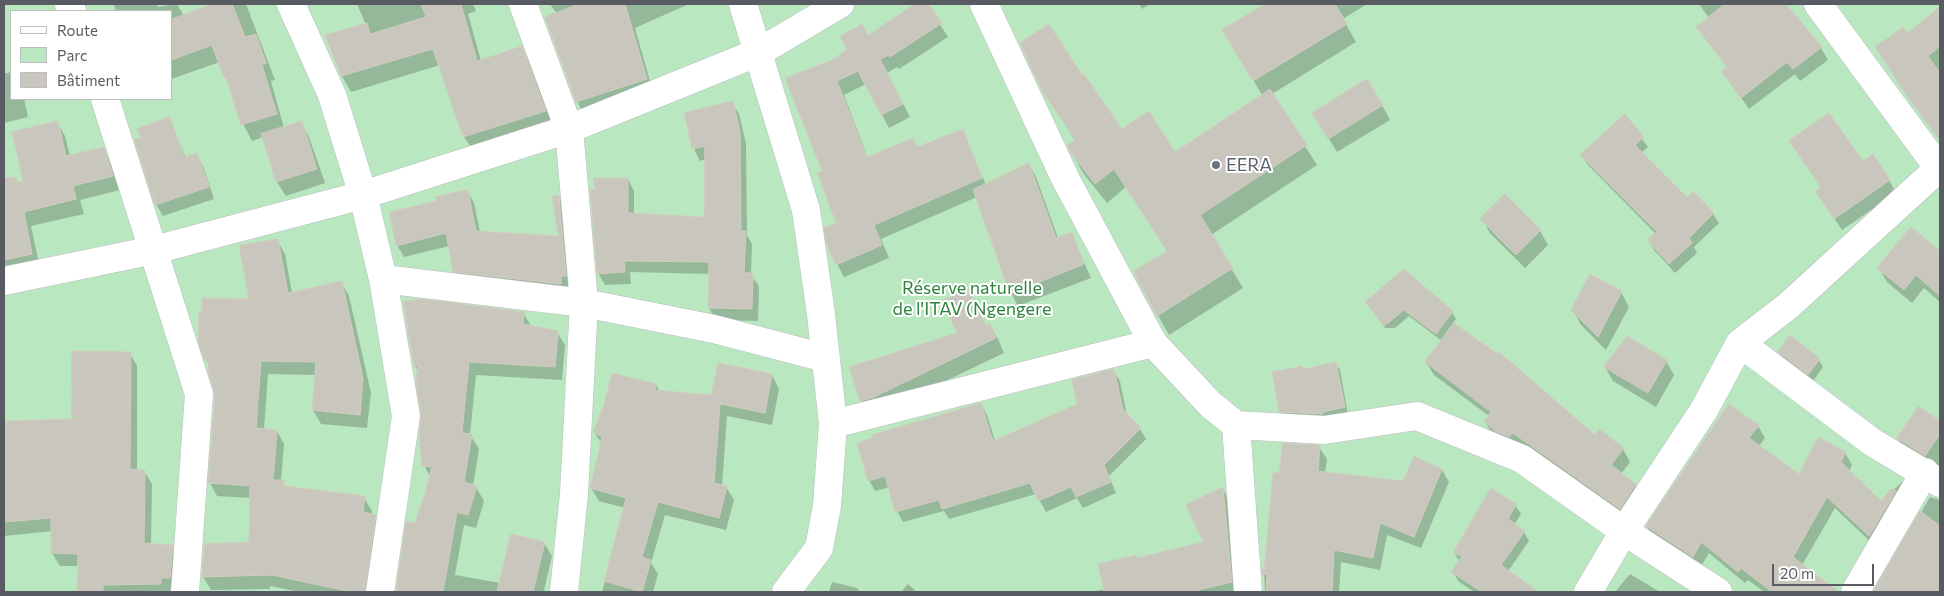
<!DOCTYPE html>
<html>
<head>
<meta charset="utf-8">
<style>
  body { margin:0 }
  #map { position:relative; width:1944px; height:596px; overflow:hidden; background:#edecdf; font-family:Commissioner,sans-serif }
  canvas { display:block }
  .frame { position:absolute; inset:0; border:5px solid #585b62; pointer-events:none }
  .legend { position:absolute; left:10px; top:10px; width:162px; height:90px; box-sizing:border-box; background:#fff; border:1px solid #bcbdc0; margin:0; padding:6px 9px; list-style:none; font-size:15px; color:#585b62 }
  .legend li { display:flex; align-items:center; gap:10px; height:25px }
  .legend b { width:25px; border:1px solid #bcbdc0 }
  .scale { position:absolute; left:1772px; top:564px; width:102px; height:22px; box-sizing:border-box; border:2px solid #585b62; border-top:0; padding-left:6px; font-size:15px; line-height:18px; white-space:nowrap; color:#585b62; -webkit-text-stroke:4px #fff; paint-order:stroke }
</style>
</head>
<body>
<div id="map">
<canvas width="1944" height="596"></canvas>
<div class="frame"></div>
<ul class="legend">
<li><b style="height:6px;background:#fff"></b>Route</li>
<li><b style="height:14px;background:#b9e7c0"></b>Parc</li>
<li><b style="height:14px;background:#c8c6bd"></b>Bâtiment</li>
</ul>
<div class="scale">20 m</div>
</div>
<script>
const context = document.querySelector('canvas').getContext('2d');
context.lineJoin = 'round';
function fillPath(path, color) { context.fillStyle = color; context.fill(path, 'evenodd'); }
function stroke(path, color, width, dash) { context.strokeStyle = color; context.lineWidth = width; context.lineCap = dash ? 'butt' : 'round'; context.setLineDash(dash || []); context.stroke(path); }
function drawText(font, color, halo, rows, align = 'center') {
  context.font = font + ' Commissioner,sans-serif'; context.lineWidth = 4; context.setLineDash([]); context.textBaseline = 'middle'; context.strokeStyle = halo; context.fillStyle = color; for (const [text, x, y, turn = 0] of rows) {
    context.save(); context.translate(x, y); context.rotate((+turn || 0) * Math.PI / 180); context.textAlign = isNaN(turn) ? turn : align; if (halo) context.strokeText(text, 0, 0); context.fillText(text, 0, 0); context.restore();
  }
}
const green = new Path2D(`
  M4,4H1940V592H4ZM11,11H171V99H11Z`);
const shadow = new Path2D(`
  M114,4H157L158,7L177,4L184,16L216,4H246L275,80L271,81L284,128L301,122L309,137L325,183L286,196L277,182L263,137L252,141L243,124L220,62L171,79V11H116Z
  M357,4H473L476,11L468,14L481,61L521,47L530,63L554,127L474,152L464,137L440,65L351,92L342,76L327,36L366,25Z
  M550,4H689L635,28L653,92L584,114L577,101L557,14Z
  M917,4H927L948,37L899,69L897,67L887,73L910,117L889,128L866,84L844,95L868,158L913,139L918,148L962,131L986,185L1029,164L1036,177L1058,238L1071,233L1091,278L1018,306L1011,293L977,197L881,239L889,258L844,277L837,264L838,223L824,171L830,62Z
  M1139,4H1150L1142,9Z
  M1268,4H1367L1343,19L1356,42L1272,94L1317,165L1211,235L1243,288L1169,335L1134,272L1168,252L1126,187L1107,203L1083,173L1072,153L1076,142L1044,92L1081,77L1122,131L1175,154L1262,95L1224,31Z
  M1699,4H1784L1821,48L1828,60L1800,81L1795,74L1749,109L1723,72L1727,68L1698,27L1709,18Z
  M1940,9V141L1905,93L1876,48L1907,35Z
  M11,72V99H24L28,117L4,123V74Z
  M732,103L739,114L746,144L747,235L752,244L751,275L759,286L758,321L716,320L709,308L710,274L630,272L631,284L605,285L598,273L628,179L634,191V215L705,218L706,159L700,161L694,149L685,114Z
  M1382,105L1390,120L1337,152L1322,127Z
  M1625,116L1648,147L1641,153L1687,199L1693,193L1713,214L1719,223L1694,247L1697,253L1675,273L1654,250L1649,241L1656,234L1587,164L1582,155Z
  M169,118L186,158L197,155L203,166L214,199L163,216L156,204L142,139Z
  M57,122L65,136L70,156L103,148L111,163L120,190L80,200L84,214L31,226L40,268L4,276V186L25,182Z
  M1791,142L1862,163L1889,180L1896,193L1842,230L1817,192L1821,188Z
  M467,191L474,203L480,232L560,238L558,196L565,208L572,288L461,283L454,271L449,246L404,257L397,245L437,202Z
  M1482,219L1540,231L1548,245L1525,268L1490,233Z
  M277,240L285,254L292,293L341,282L349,296L371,393L367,428L321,424L313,410L316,375L268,374L264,430L277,431L284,444L281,481L287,488L364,498L372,511V515L375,516L383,530L374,592H299L270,586V589L211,590L203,577L250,544L251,498L217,496L210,483L216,395L210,366L206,359L251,300Z
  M1937,249L1940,256V302L1924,288L1912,303L1887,282L1879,268Z
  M968,290L986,326L990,325L998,339L1004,353L881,412L870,415L861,400L959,334Z
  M1621,292L1629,307L1606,350L1581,325L1573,310Z
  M1366,303L1452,312L1456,319L1453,323L1496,355L1595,437L1623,449L1630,462L1621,474L1635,485L1643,498L1627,521L1492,434L1485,421L1489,416L1434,375L1426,362L1442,341L1409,316L1395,328H1385Z
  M523,313L532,327L557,332L565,345L562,380L476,375L470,435L479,449L473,486L476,487L484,501L476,528L464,525L455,575L500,583L544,543L552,556L544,590L548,592H396L407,522L416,524L428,495L430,477L424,465L423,414L418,372L415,366Z
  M1779,352L1819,360L1823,367L1813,381L1783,359Z
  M130,353L137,366V471H144L152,484L151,545L172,546L179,559L177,591L78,592L79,566H60L52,553L53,531L4,536V423L72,421Z
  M1666,361L1674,375L1656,407L1613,381L1605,367Z
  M1335,363L1340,370L1348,415L1327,419H1285L1280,411L1303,370Z
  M1113,370L1120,381L1127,415L1140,429L1146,439L1109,476L1116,493L1083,508L1077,498L1046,512L1036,494L949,519L944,511L903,522L897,511L890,487L875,491L869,480L981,404L987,415L995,441L1078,405Z
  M772,375L779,389L772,425L727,416L722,486L726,487L734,500L726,530L665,515L651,563L658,574L653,592H602L625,508L599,501L591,488L602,444L594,432L656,385L660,392L712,397Z
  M1920,408L1940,422V471L1904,449L1898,438Z
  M1758,426L1765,438L1759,446L1799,476L1845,453L1852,465L1849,471L1881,502L1903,481L1909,492L1877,548L1835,508L1802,565L1837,592H1764L1748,580L1745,583L1709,553L1700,568L1654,539L1647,527Z
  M1319,447L1327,459L1325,473L1404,482L1442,470L1449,482L1421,548L1387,535L1380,570L1341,562L1339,592H1265L1264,573V575L1275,474H1280Z
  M1223,489L1229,501L1238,592H1090L1105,589L1137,559L1205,542Z
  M1930,497L1940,500V592H1903L1892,584L1886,573Z
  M1515,505L1521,514L1514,525L1524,532L1529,541L1508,571L1534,592H1474L1458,581L1453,572L1460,562L1454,553Z
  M1630,574L1660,592H1615Z
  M832,582L857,588L860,592H829Z
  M908,584L917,592H901Z`);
const building = new Path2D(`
  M212,4H232L245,37L256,34L266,63L262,65L277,114L241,125L226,78H224L212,45L171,60V20Z
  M421,4H461L477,61L522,46L546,111L463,137L433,49L341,76L325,35L367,23L370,34L426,17Z
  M580,4H625L647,79L576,102L545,17Z
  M915,4H929L942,23L890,57L889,55L880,59L903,104L881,115L858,71L837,81L867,157L913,138L917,147L963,129L982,178L874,225L882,245L836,265L826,243L824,228L836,223L817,172L822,171L785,78L830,61L847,50L840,36L862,24L868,35Z
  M1265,4H1335L1347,24L1253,81L1222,30Z
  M1725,4H1786L1822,47L1793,69L1787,62L1741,98L1721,71L1727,67L1696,27Z
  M1940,7V46L1928,56L1940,73V140L1897,82L1898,81L1875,47L1903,27L1907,33Z
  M1049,24L1082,75L1084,74L1122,129L1149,111L1175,152L1270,89L1307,145L1200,215L1233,268L1157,316L1133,271L1167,251L1114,169L1095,184L1071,153L1067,145L1076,140L1043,93L1020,43Z
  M1367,79L1383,105L1328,139L1312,113Z
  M733,101L740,131L741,231H746L744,273H753L752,309L708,308L709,262L624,261L625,272L597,274L590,190L595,189L593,178H628V213L704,217L705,146L692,149L684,113Z
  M1829,113L1863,161L1873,154L1890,180L1834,219L1815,191L1821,187L1789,141Z
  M1625,114L1644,137L1635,145L1687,197L1693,191L1714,213L1689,238L1692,243L1669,264L1647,240L1657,232L1580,155Z
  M170,117L184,157L197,153L209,187L155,205L134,139L141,138L137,129Z
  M58,121L66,156L104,147L113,176L73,186L76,199L24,212L32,254L4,260V178L16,177L18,182L23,181L12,132Z
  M302,121L317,169L276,182L261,134Z
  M1029,163L1056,238L1072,232L1084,264L1010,294L973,190Z
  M468,190L476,231L558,236L552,196L559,195L566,276H561V284L453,272L446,233L396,246L389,212L436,201L435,197Z
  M1505,194L1541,230L1516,255L1480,219Z
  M1911,227L1940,251V296L1916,275L1904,290L1877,268Z
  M278,239L288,293L342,281L363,378L360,415L312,410L316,362L261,361L256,428L277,430L273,480H284V486L365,496L363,512L376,515L365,592H352L272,575L202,577L204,544L249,542L250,486L208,483L215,395L208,371L209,360H204L198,341L199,311H202V298L249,299L239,246Z
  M1404,269L1453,311L1436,334L1404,310L1384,326L1365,302Z
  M1590,274L1622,291L1598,337L1571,310Z
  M969,289L985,325L990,323L996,338L872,398L860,401L849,367L957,333L942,301Z
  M422,299L524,312L523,324L558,331L555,367L469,362L462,433L472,434L464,482L477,486L468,515L457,512L443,592H396L406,521L415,523L424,495L426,494V488L432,467L422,466L419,437L421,414L416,382L418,366H414L403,302Z
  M1454,323L1496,353L1498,351L1595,435L1599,429L1624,448L1611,465L1636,484L1620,509L1513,433L1509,437L1495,431L1484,421L1491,412L1425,362Z
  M1790,335L1820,359L1808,375L1778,352Z
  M1627,336L1667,360L1648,393L1604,367Z
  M72,351L131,352L130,469L145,470L144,543L173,545L170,578H161V584L103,585V592H77L78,554L51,553V518L4,522V421L71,419Z
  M1336,362L1345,407L1323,412V414L1279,412L1272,372L1302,366L1303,369Z
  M718,363L772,374L765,413L720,404L714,483L727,486L719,518L658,502L642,557L651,560L642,592L604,581L626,498L590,488L602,437L593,432L604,405L612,373L656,384L655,390L711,395Z
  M1114,369L1123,409L1141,428L1104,465L1111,482L1076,497L1071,487L1038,501L1030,483L942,509L939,500L895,512L885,476L868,481L857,443L872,438L871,435L981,403L993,441L1077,404L1072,380Z
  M1729,404L1759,425L1749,438L1799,474L1818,437L1846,452L1841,462L1881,501L1892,488L1896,491L1869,536L1827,497L1793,557L1839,592H1772L1741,568L1738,572L1701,542L1693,557L1646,526Z
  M1919,406L1940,421V434L1925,456L1897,438Z
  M1283,443L1320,445L1318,471L1403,481L1414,456L1442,469L1414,537L1380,523L1373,558L1334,550L1332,592H1266L1267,574L1262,575V568L1264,571L1273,472L1279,473Z
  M1223,487L1232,582L1190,592H1104L1098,564L1136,555L1137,558L1203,542L1186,505Z
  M1491,488L1516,504L1508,519L1525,531L1501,565L1539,592H1482L1451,572L1462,556L1453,553Z
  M1920,511L1940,526V592H1873Z
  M511,534L545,542L533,592H497Z`);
const minor = new Path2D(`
  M69,4L72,11
  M291,4L332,95L363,195L383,279L406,416L380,592
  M523,4L569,129L584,303L574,494L564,592
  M743,4L806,210L821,314L833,424L827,506L819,548L786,592
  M984,4L1065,178L1153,343L1211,405L1236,425L1248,592
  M1818,4L1940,170
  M105,99L199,394L185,592
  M383,279L584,303L714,329L825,358
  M4,281L154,250L363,195L569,129L759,52L840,4
  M1740,343L1872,442L1940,483
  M833,424L1153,343
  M1236,425L1324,430L1417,416L1522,459L1624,531L1718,592
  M1588,592L1624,531L1704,410L1740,343L1788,306L1940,167
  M1855,592L1925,472`);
const markers = [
  [1216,165,5,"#6b7280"]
];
const worshipNames = [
  ["EERA",1226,165]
];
const parkNames = [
  ["Réserve naturelle",972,288],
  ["de l'ITAV (Ngengere",972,309]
];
fillPath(green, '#b9e7c0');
fillPath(shadow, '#0003');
fillPath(building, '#c8c6bd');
stroke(building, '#d2cebd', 1);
stroke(minor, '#bdbec5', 29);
stroke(minor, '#fff', 28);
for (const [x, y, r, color] of markers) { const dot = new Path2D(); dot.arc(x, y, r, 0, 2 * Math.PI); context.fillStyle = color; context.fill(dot); stroke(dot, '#fff', 2); }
drawText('18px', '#5b616d', '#fff', worshipNames, 'left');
drawText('18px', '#2e843e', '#fff', parkNames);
</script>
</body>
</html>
